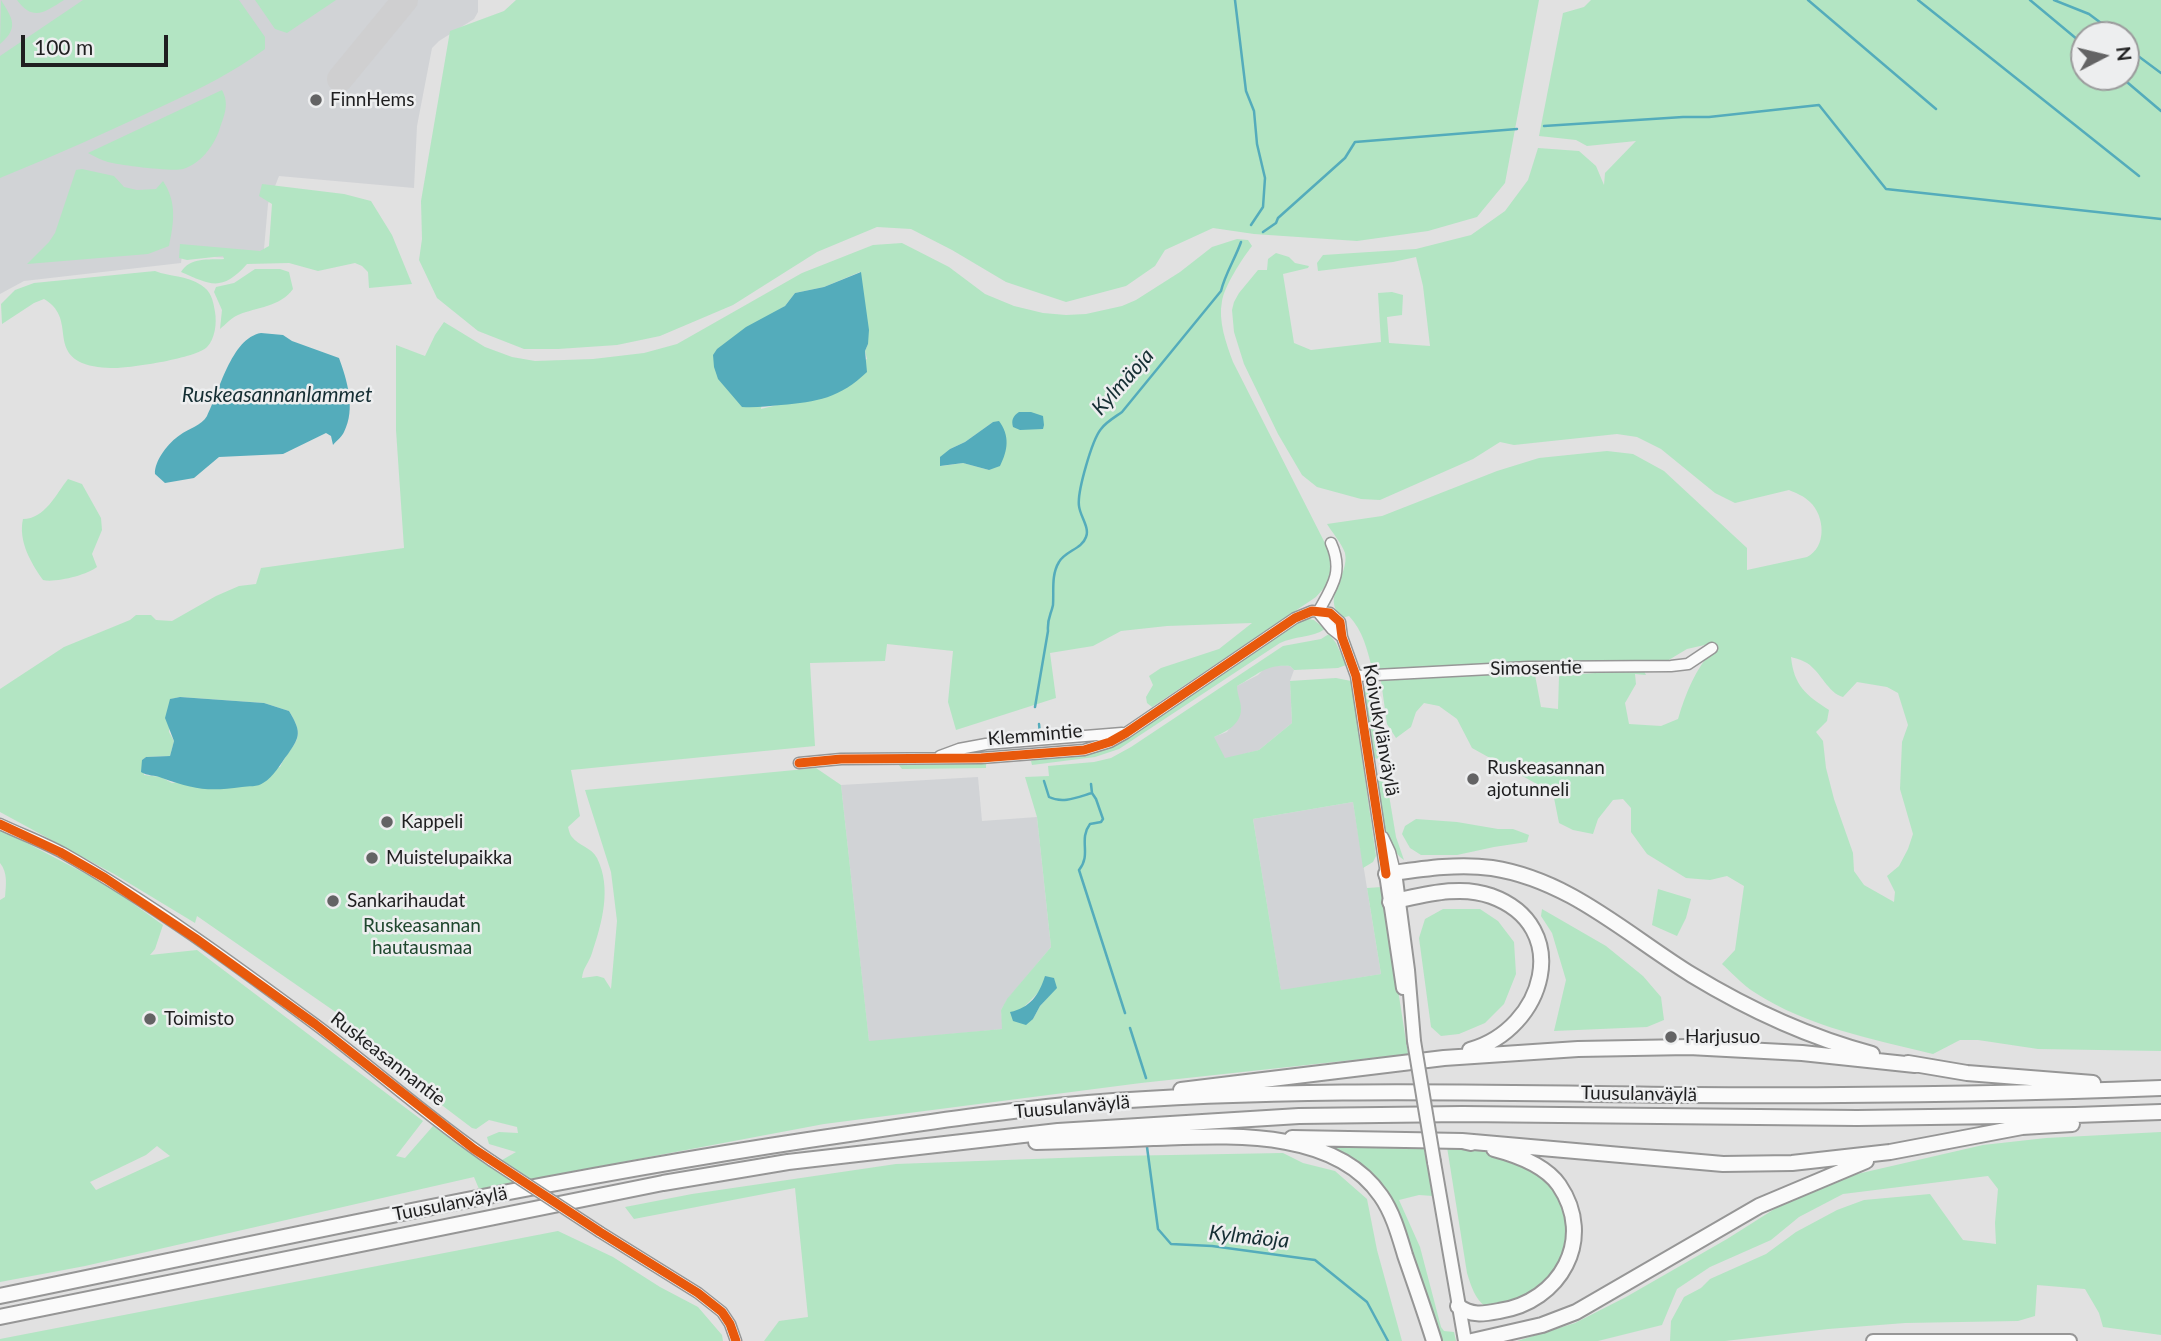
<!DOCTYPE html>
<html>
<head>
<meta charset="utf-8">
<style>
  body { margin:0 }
  #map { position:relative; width:2161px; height:1341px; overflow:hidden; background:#e1e1e1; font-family:Lato,sans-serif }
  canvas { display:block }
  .north { position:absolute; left:2070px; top:21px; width:70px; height:70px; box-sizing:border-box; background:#edeeef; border:2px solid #9b9b9c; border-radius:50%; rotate:83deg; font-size:19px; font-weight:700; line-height:28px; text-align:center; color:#1f1f20 }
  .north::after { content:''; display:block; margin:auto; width:24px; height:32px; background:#636364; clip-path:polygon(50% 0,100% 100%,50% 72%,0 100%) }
  .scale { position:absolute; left:21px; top:35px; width:147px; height:32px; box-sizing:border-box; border:4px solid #1f1f20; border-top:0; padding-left:9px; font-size:21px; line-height:24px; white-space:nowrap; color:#1f1f20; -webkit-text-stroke:5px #edeeef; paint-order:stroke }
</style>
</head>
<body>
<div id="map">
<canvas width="2161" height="1341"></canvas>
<div class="north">N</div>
<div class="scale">100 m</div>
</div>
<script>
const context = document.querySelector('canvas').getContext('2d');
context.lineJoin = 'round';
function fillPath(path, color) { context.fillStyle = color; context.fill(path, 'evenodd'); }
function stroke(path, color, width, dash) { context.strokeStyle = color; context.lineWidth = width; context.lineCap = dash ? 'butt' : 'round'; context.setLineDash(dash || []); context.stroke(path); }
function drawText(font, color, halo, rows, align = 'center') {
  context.font = font + ' Lato,sans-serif'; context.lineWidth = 5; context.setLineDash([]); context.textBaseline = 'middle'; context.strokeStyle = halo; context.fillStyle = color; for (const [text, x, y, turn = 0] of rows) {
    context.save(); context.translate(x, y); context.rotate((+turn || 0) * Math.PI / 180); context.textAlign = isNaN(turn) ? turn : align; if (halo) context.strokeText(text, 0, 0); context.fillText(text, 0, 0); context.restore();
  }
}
const built = new Path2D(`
  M0,0H478V12L474,19L439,41L432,48L417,126L414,188L279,176L268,204L263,260L182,255L181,263L24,281L0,294Z
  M1277,665L1290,666L1294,670L1290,681L1292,723L1259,750L1225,759L1213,737L1227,732L1241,710L1237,693V686L1258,675L1265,668Z
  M978,777L982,821L1037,817L1051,947L1007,1000L1001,1010L1003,1029L869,1042L841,785Z
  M1353,802L1381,974L1281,991L1253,819Z`);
const green = new Path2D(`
  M1,0C13,19 19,28 0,44Z
  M17,0H64C45,12 33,22 17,0Z
  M83,0H239L265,37V49C234,72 201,88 167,104C112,130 56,155 0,178V56Z
  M255,0H336L287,33L275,29Z
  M516,0H1539L1505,183L1477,217L1428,231L1357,241L1254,234L1213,228L1165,250L1155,266L1126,286L1066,302L1006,282L952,250L911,229L877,227L817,252L733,305L660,336L617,345L558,349H524L478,331L437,298L419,260L422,239L421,201L450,31L504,11Z
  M1591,0H2161V1051L2038,1049L1978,1040H1960L1933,1054C1873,1039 1807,1027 1754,992C1743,985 1732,973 1722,964L1735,950L1744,886L1727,876L1710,880L1686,878L1647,854L1631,832V808L1623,799L1613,800L1598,819L1593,834L1573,830L1559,823L1553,793L1472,748L1457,719L1439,706L1424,703L1416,712L1411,727L1396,738L1387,724L1381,681L1503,673L1535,675L1541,707L1558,709L1559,676L1643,669L1646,675L1635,674L1636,684L1625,703L1629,724L1661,726L1678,719C1685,695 1696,667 1714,649L1709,644L1687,649L1667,661L1510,664L1415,670L1374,669L1372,668C1367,649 1363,631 1349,616L1342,618C1320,597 1350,576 1345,553C1342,544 1332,532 1327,524L1382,516L1497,471L1539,458L1607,451L1633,454L1664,471L1747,548V570L1807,557C1827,547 1825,516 1810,502C1804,496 1796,493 1789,490L1735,503L1715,493L1661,449L1637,437L1617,434L1514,445L1500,442L1473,459L1380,500L1361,499L1317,487L1302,475L1278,434L1244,364L1234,332L1232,310L1234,302L1239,293L1258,270H1267L1268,259L1276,253L1289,257L1295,263L1309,266L1308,268L1283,274L1294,343L1311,350L1381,342L1378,293L1392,292L1403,295L1402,315L1387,317L1389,343L1430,346L1423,286L1416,257L1393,262L1318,271L1317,263L1323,255L1416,249L1471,235L1505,211L1528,180L1538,148L1579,151L1596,166L1604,185L1605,173L1636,141L1587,146L1576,140L1539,136L1563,13L1584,7ZM2084,35H2126V77H2084ZM1791,657C1795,658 1802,660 1807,663C1821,672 1828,693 1843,697L1857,682L1887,687L1898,693L1908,725L1902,742L1900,789L1913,834L1908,849L1899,866L1887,876L1895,892L1894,902L1864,885L1854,871L1853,853L1834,799L1826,768L1823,741L1816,732L1827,721L1829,710C1806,695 1794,686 1791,657Z
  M222,90C230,105 224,115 219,131C213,147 200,164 183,169C173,172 119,165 108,162C101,160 94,156 88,153Z
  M82,169L114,176L124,187L137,190L156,189L163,181C177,202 174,222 169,246L148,254L27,264L49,242L55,233L76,170Z
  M262,184L344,194L371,201L392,235L412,284L369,288L368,272L362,266L355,263L318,271L289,263L247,264C222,292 211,285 181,272C190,257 209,260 224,259L223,256L187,260L179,258L180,244L260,251L269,246L272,204L259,196Z
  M1237,239L1248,240L1252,246C1242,259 1225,285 1222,301C1218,321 1226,343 1233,362L1330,553C1336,574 1330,582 1316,597L1152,707L1147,703L1146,697L1153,685L1149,676L1161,668L1219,649L1252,623L1167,626L1121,631L1093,646L1050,653L1056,698L956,730L948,702L953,651L887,644L885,661L810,663L815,746L571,770L580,816L568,827C569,831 570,835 572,837C579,846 591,847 597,858C612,888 602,923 592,953C589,963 583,967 582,978L597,976L604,978L611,989L617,921L613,888L611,872L585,790L816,768L841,785L869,1041L1002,1029L1001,1010L1007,999L1051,947L1037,817L1025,777L1049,776L1048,766L1094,762L1111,758L1131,747L1283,646L1321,639L1329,634L1336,643L1346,665L1338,668L1294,670L1290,666C1265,664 1258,675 1237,686C1237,695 1241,701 1241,709C1241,725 1225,732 1214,737L1225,758L1259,750L1292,723L1290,681L1336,678L1351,681L1376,856L1373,862L1363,868L1353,802L1253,819L1281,990L1381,974L1367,888L1382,887L1408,1054L1141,1083L824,1124L479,1189L474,1177L85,1266L0,1282V900L5,897C6,885 8,873 0,863V829L107,885L163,925L155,949L150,955L197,950L423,1121L396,1156L405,1158L433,1126L490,1167L516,1152L489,1144L487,1137L499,1132L518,1133L517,1127L489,1120L476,1129L472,1128L332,1022L337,1013L197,916L195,923L114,874L0,812V689L64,647L130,620L136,615H151L156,620L172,621L216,596L239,586L256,584L261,568L404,548L396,430V345L425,356L435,335L444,322L485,347L512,357L535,361L593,359L644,353L677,344L802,273L873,245L902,243L949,267L985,294L1014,306L1043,313L1066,315L1086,314L1122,306L1136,300L1180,272L1212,247ZM860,272L868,344L865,351L867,359L777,405L761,409L771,315L785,306L795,293L824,287ZM993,422L989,470L963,463L941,466L950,449L965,442ZM180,697L264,703L289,711C308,741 292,742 280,767L172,783L161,777L144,775L142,760L146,757L170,756L174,741L169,732L171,699ZM1056,988L1040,1006L1033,1019L1011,1013L1022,1009L1041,990ZM157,1146L170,1156L96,1190L90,1182L146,1155Z
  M255,269H280L289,272L293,289C280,307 257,307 238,315C231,318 226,324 220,329L222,310L214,292L216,287L234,283Z
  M155,271C170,277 186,275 201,285C211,291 213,300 215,312C217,323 215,339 207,347C197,358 131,368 114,368C105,368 91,367 82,363C50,348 76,318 44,299L34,303L2,324L1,304L15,290L34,283Z
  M68,479L82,484L101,518L102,530L92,554L97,567C87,575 55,583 43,580C31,563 18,541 23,519C45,519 56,494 68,479Z
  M1309,619L1314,620L1325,629C1312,638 1294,636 1280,643L1119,749L1095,757L1032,765L1031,761C1049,754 1069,756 1087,753C1099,752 1109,748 1120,743L1291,627L1301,621Z
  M1366,686L1372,689L1383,759L1382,760L1374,758L1364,688Z
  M986,762V768L902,769L898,764Z
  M1383,776L1386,777L1396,837L1404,860C1382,845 1382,805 1378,781Z
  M1416,819L1457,822L1498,829H1513L1529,835L1527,842L1494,847L1457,855H1421L1410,848L1402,834L1405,826Z
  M1658,889L1691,899L1686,918L1677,936L1652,925Z
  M1443,909H1480L1498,921L1514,942L1516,974L1504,1004L1485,1023L1459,1034L1441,1036L1431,1027L1419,938L1425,919Z
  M1542,909L1606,946L1643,976L1661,997L1664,1020L1647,1027L1554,1031L1566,980L1552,933L1541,916Z
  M2161,1132V1335L2103,1327L2099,1313L2085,1289L2037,1285L2035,1316L2018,1321L1905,1323L1828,1329L1725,1341H1670L1671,1321L1684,1297L1701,1288L1710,1279L1766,1254L1796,1232L1837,1210L1864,1200L1930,1194L1963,1240L1996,1244L1995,1223L1998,1189L1988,1176L1843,1194L1799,1217L1771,1240L1710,1267L1677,1289L1662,1325L1598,1341H1517L1575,1323L1626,1297L1727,1239L1776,1208L1857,1174L1983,1145L2046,1138Z
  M1319,1144H1423L1433,1196L1419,1195L1399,1200L1420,1247L1441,1327L1444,1331L1454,1332L1456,1341H1441L1398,1217Z
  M1447,1147C1457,1148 1469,1146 1479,1148C1496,1152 1529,1164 1542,1176C1576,1205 1577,1265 1537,1291C1522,1301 1504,1303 1486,1307C1475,1299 1471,1286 1467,1273Z
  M1283,1153L1303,1163L1335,1171L1367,1199L1377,1250L1402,1341H764L779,1321L808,1317L795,1188L634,1219L625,1207L692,1194L896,1164L1115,1156Z
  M558,1231L613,1257L660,1287L698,1307L722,1335L723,1341H0V1339Z`);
const water = new Path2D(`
  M861,272L869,330L868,344L865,351L867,372C840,398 817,402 781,405C767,406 756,408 742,407L718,379L714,367L713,355L717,349L746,327L785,306L795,293L824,287Z
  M261,333L283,335L292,341L339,358C347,380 356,409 344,432C342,437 336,441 333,445L331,436L326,433L283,454L219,457L194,478L165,483L155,474C154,461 169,442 180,435C188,429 202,425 207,416C219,393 231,338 261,333Z
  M1019,412H1031L1043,416L1044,425L1043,429L1020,430L1013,427C1011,420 1013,416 1019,412Z
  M999,421C1010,436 1008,450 1000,466L989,470L963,463L940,466V457L950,449L965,442L993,422Z
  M180,697L264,703L289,711C301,731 301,736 288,754C280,764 274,777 263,783C258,787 248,786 242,787C207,792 194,789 162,778C155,775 147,776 141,772L142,760L146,757L170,756L174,741L165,718L170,699Z
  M1045,976L1054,978L1057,988L1040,1006L1033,1019L1026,1025L1013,1021L1010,1012C1030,1008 1039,995 1045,976Z`);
const stream = new Path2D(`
  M1235,0L1246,91L1254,111L1257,144L1265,178L1263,207L1251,225
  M1808,0L1936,109
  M1918,0L2139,176
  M2030,0L2084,45
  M2054,0L2089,14L2117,35
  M2126,47L2161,73
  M2121,77L2161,111
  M1544,126L1683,117H1709L1819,105L1886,189L2161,219
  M1263,232L1276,223L1278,218L1345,158L1355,142L1517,129
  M1035,707L1048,631C1047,618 1051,615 1053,605C1054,591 1051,575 1059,562C1065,551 1082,549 1086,537C1090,528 1080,516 1079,506C1077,492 1092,440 1101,429C1106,422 1115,417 1122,412L1221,291C1225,274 1235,259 1241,242
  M1039,724L1040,734
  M1044,781L1049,797C1063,804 1078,797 1092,793L1096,799L1103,819L1101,822L1090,824C1078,840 1092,854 1079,870L1125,1013
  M1091,784L1092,793
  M1130,1028L1146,1078
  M1147,1147L1158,1229L1171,1244L1212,1246L1315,1260L1367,1302L1388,1341`);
const taxiway = new Path2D(`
  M340,79L405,0`);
const minor = new Path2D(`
  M1318,612C1332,587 1344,572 1331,543
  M1318,612L1332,629L1342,637
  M1356,676L1529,667L1671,666L1688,664L1712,648
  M940,756L959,749L986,744L1122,733
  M799,763L841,759L981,758L1084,750L1110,742L1126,733L1295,618L1312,611L1330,613L1340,622L1342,637L1356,676L1386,874
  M0,824C21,834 43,842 63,853C151,903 234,964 315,1024C375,1069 430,1119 492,1161
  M1383,837L1390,852L1395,872
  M600,1232L698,1293L722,1312L730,1324L736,1341`);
const major = new Path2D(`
  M1395,872L1408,970L1414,1041
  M1386,874L1403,988
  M1434,1162L1465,1341
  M1873,1341H2070`);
const highway = new Path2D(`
  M1386,874C1421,869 1457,863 1492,868C1570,880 1627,935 1692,975C1748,1009 1808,1037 1872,1054
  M1390,902C1421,896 1459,884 1491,896C1574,926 1545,1029 1470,1050
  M1908,1063L1967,1073L2093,1083
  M1181,1090L1444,1058L1578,1049L1689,1047L1802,1053L1915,1065
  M1292,1138L1462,1141L1471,1143
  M1462,1141L1723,1164L1792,1163L1890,1152L2022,1127L2072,1124
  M1036,1142C1075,1141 1114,1140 1153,1138C1226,1136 1334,1127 1381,1196C1393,1213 1399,1235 1405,1255C1415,1284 1425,1312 1434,1341
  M0,1296C282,1238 564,1175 849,1134C929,1122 1009,1110 1088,1103C1288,1087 1490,1093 1690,1095C1847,1096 2004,1094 2161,1088
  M1458,1306C1471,1316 1483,1314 1499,1311C1560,1302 1596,1239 1559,1185C1545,1165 1517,1155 1494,1149
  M0,1317L663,1183L788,1162L1058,1131L1299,1116L1462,1114L1857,1118L2075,1115L2161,1112
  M1472,1341L1542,1325L1576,1312L1759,1206L1866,1161`);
const minorBridge = new Path2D(`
  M492,1161L600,1232`);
const majorBridge = new Path2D(`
  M1414,1041L1434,1162`);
const cycleway = new Path2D(`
  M799,763L841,759L981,758L1084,750L1110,742L1126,733L1295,618L1312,611L1330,613L1340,622L1342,637L1356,676L1386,874
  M0,824L60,852L105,878L195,938L315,1024L474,1149L600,1232L698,1293L722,1312L730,1324L736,1341`);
const markers = [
  [316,100,7,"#636364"],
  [1473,779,7,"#636364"],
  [387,822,7,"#636364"],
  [372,858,7,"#636364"],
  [333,901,7,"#636364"],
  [150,1019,7,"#636364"],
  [1671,1037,7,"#636364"]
];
const poiNames = [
  ["FinnHems",330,100],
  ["Ruskeasannan",1487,768],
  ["ajotunneli",1487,790],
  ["Kappeli",401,822],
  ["Muistelupaikka",386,858],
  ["Sankarihaudat",347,901],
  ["Toimisto",164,1019],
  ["Harjusuo",1685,1037]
];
const streetNames = [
  ["Simosentie",1536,668,-1],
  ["Koivukylänväylä",1381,730,80],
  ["Klemmintie",1035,735,-5],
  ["Ruskeasannantie",388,1059,38],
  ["Tuusulanväylä",1639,1094,1],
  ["Tuusulanväylä",1072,1107,-5],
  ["Tuusulanväylä",450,1204,-11]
];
const parkNames = [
  ["Ruskeasannan",422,926],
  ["hautausmaa",422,948]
];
const waterNames = [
  ["Kylmäoja",1123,382,-48],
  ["Ruskeasannanlammet",277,395],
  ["Kylmäoja",1249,1237,6]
];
fillPath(built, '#d1d3d6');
fillPath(green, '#b3e5c3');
fillPath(water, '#54acbb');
stroke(stream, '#54acbb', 2.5);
stroke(taxiway, '#cfcfd0', 26);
stroke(minor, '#969696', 13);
stroke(major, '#969696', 16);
stroke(highway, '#969696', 18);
stroke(minor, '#fafafa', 10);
stroke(major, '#fafafa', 12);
stroke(highway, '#fafafa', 14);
stroke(minorBridge, '#969696', 13, []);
stroke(majorBridge, '#969696', 16, []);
stroke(minorBridge, '#fafafa', 10);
stroke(majorBridge, '#fafafa', 12);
stroke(cycleway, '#e8590c', 9);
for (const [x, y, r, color] of markers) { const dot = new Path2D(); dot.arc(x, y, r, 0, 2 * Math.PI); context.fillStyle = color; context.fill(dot); stroke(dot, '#edeeef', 2.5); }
drawText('19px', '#1f1f20', '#edeeef', poiNames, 'left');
drawText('19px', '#1f1f20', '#edeeef', streetNames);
drawText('19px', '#1f472e', '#edeeef', parkNames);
drawText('italic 21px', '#152e33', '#edeeef', waterNames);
</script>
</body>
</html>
